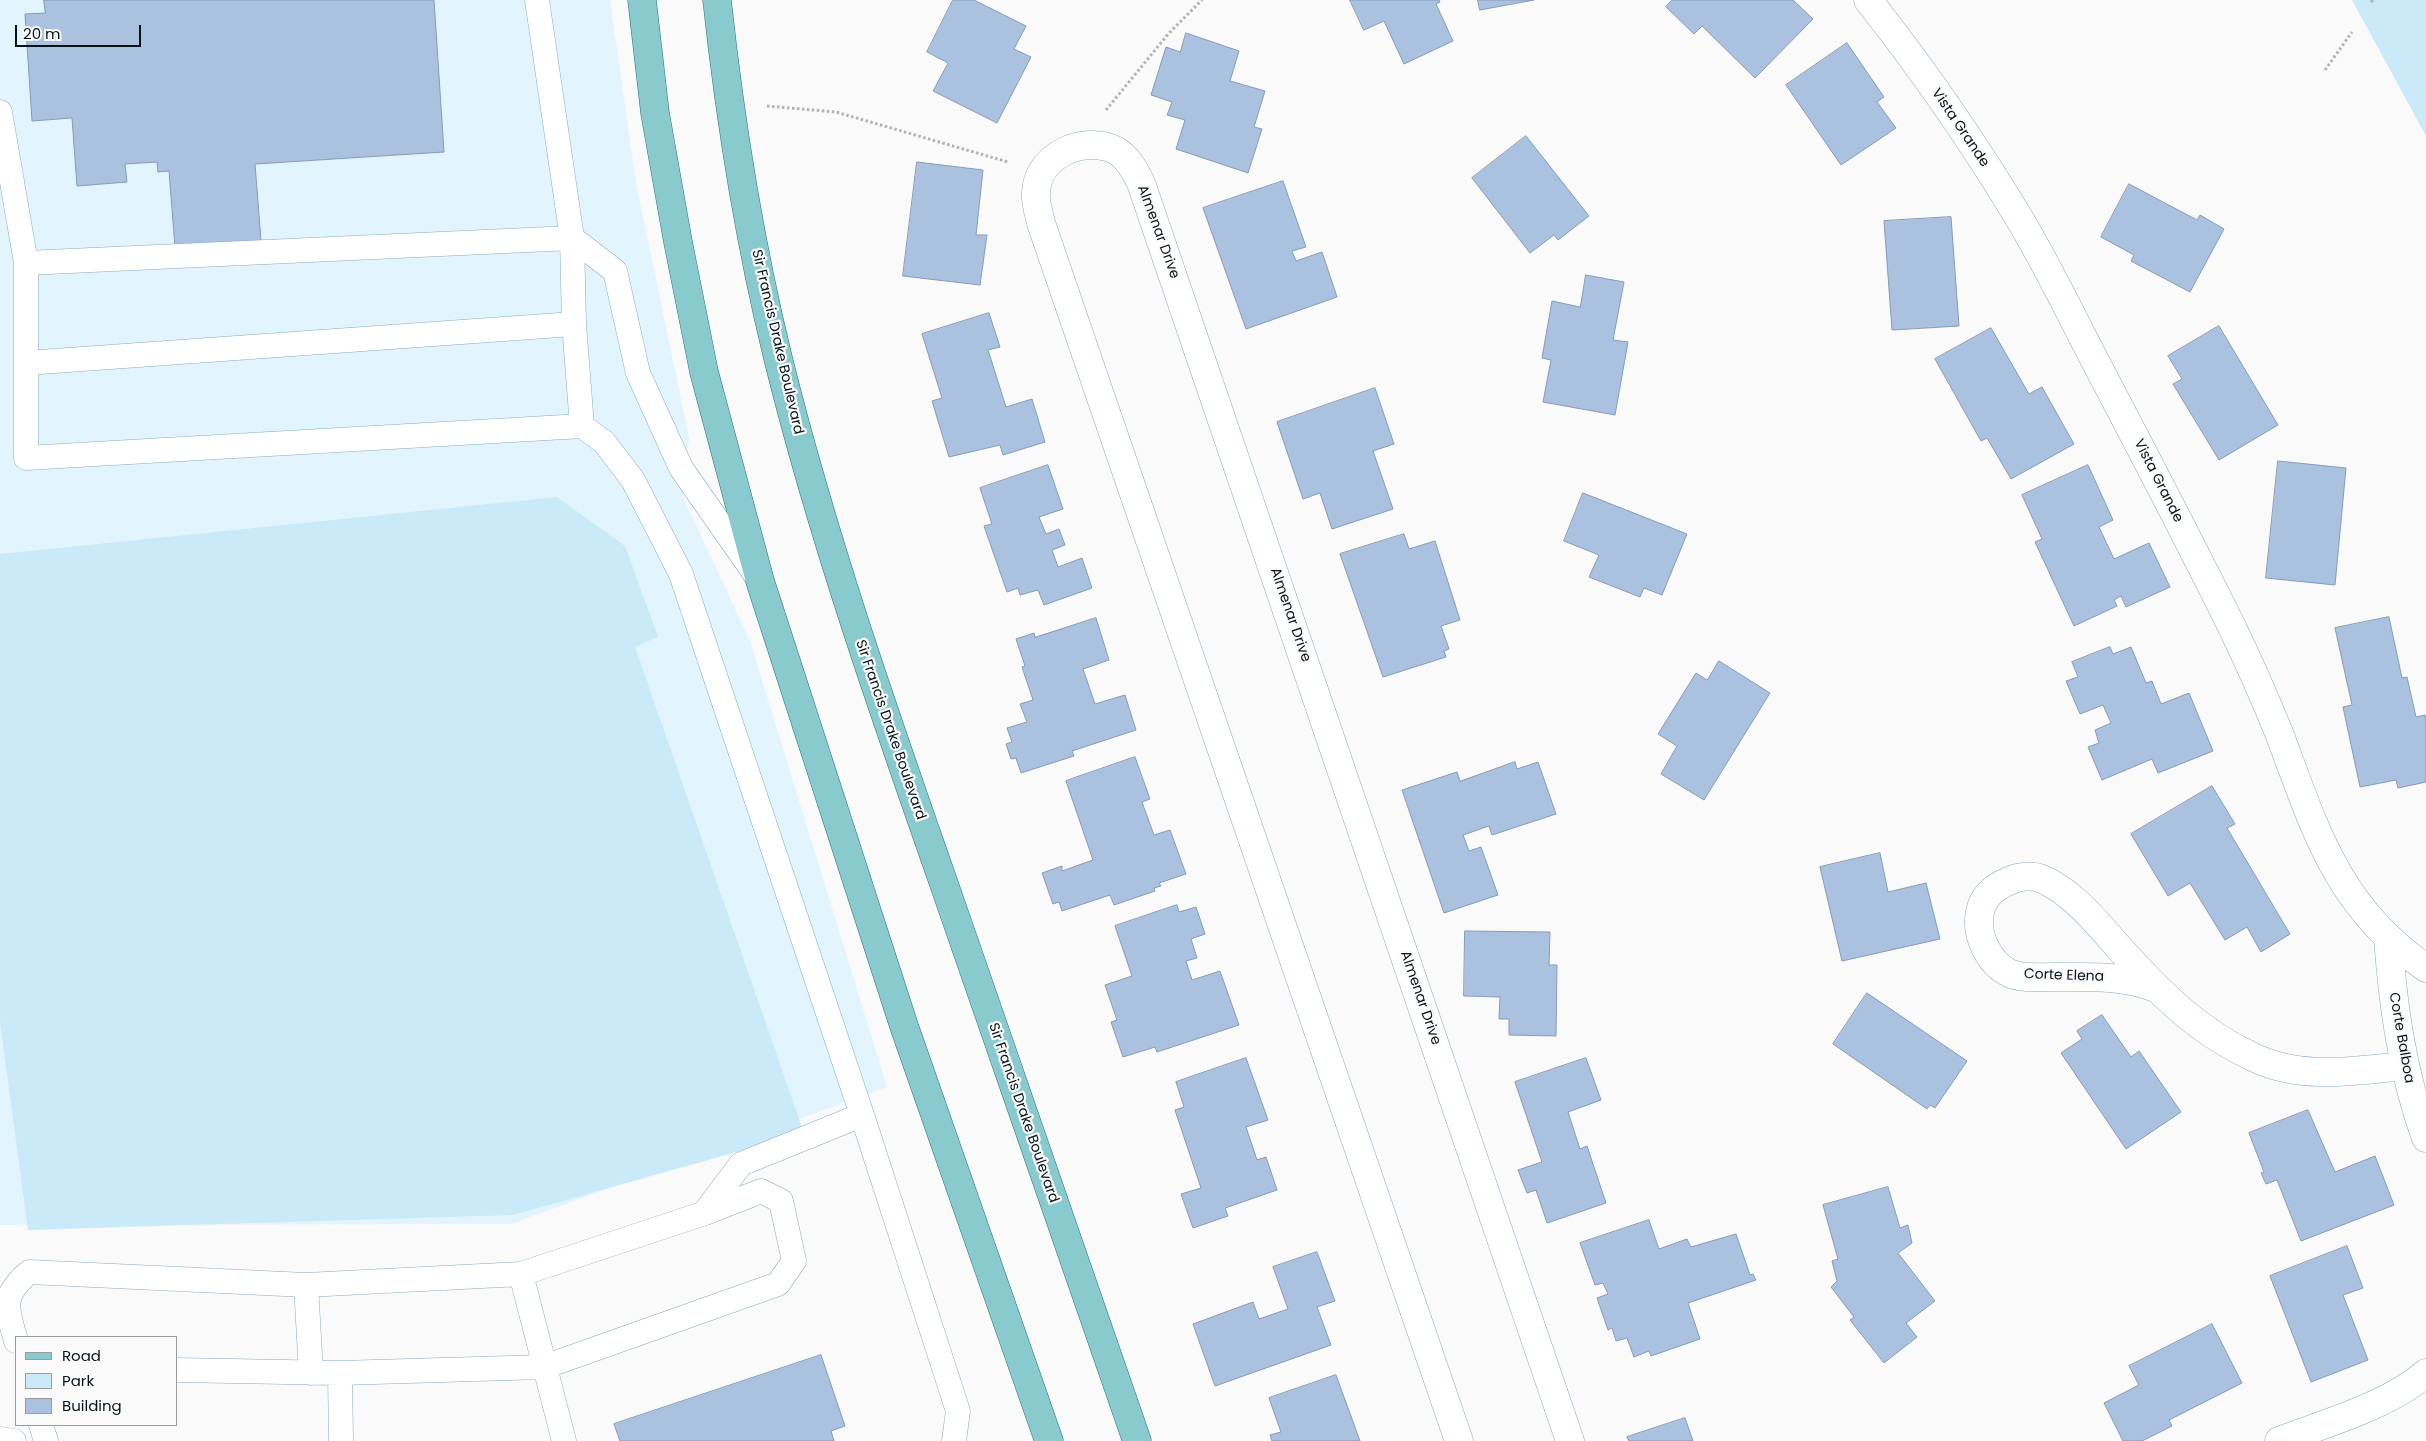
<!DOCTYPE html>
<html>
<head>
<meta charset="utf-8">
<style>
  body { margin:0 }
  #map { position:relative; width:2426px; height:1441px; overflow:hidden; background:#fafafa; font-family:Poppins,sans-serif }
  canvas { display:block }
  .legend { position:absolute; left:15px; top:1336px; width:162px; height:90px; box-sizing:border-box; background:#fafafa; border:1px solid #989ea0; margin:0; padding:6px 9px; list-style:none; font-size:15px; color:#051319 }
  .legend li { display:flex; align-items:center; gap:10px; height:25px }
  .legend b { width:25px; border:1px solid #989ea0 }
  .scale { position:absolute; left:15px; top:25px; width:126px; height:22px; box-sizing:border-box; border:2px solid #051319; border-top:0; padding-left:6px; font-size:15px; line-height:18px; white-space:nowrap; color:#051319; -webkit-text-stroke:4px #fafafa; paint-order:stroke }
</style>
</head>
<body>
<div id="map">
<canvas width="2426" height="1441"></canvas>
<ul class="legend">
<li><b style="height:6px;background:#88cace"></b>Road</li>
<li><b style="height:14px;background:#caeafa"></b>Park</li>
<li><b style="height:14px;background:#aac1df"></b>Building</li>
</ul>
<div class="scale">20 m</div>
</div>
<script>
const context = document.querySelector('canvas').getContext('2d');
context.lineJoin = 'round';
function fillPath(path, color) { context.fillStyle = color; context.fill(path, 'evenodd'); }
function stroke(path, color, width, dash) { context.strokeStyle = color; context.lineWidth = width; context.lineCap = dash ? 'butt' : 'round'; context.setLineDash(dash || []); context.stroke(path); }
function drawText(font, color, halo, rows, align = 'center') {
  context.font = font + ' Poppins,sans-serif'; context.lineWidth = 4.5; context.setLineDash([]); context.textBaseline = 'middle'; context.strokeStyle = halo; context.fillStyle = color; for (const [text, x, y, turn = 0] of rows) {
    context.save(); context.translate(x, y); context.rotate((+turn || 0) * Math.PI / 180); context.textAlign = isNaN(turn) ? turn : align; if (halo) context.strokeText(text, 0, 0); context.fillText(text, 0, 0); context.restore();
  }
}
const built = new Path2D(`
  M0,0H610L636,183L689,438L683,497L750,641L887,1087L511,1224L0,1225Z`);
const green = new Path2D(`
  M2352,0H2426V136Z
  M557,497L625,546L658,637L635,647L804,1133L513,1215L28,1230L0,1022V554Z`);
const building = new Path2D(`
  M44,0H434L444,152L255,164L261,241L175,247L169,171L158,172L157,162L125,164L127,182L77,186L72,118L32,121L25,14L45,13Z
  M953,0H974L1026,26L1014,49L1031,57L997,123L933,91L948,63L927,52Z
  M1350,0H1439L1440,2L1436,4L1453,41L1404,64L1384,21L1364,30Z
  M1478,0H1534L1480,10Z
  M1672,0H1793L1813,19L1755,78L1702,26L1694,34L1666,7Z
  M1186,33L1239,51L1230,81L1265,91L1254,127L1262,129L1248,173L1176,149L1185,120L1167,115L1172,102L1151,95L1166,47L1180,52Z
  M1847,43L1884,97L1877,102L1896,128L1841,165L1786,85Z
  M1526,136L1589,216L1558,240L1554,235L1530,253L1472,178Z
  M917,162L983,170L976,235H987L980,285L903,276Z
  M1283,181L1306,247L1292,251L1296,261L1322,252L1337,297L1246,329L1203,208Z
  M2129,184L2197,220L2200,215L2224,229L2190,292L2131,261L2134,255L2101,237Z
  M1951,217L1959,326L1892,330L1884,221Z
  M1586,275L1624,282L1613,340L1628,342L1615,415L1543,402L1551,360L1542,358L1552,301L1580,307Z
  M989,313L1000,347L988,350L1006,407L1032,399L1045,442L1003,455L1000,445L949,457L932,401L942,398L922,334Z
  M2219,326L2278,425L2219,460L2173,384L2182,379L2168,356Z
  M1991,328L2029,394L2042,387L2074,444L2011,479L1987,438L1981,441L1935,359Z
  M1375,388L1394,444L1373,451L1393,509L1332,529L1320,493L1303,499L1277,422Z
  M2278,461L2346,468L2335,585L2266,578Z
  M1048,465L1063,509L1039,517L1046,534L1059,529L1065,545L1052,550L1058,567L1082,558L1092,588L1044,605L1038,590L1020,595L1018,588L1007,592L984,526L992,524L980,488Z
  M2088,465L2113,520L2099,527L2114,559L2149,543L2170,587L2126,607L2121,596L2114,600L2117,606L2074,626L2035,542L2042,539L2022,495Z
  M1583,493L1687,534L1662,595L1644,588L1640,597L1589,577L1599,555L1564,541Z
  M1404,534L1409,549L1435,541L1460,620L1441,626L1449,649L1444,651L1446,657L1383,677L1340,554Z
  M2389,617L2402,678L2407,677L2416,717L2425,715L2426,722V782L2398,788L2396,780L2360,787L2343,707L2352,705L2335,628Z
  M1096,618L1109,660L1083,669L1095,704L1125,695L1136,730L1072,751L1074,756L1021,773L1016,758L1011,759L1006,744L1012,742L1007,728L1027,722L1020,704L1033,700L1022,667L1025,666L1016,639L1034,633L1035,637Z
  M2110,647L2113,654L2131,647L2146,683L2152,681L2161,704L2189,693L2213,751L2158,773L2152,759L2102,780L2088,747L2099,743L2095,730L2111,723L2103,705L2080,714L2066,681L2078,677L2072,662Z
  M1719,661L1770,693L1704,800L1661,774L1677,746L1658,734L1696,673L1707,680Z
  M1135,757L1150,799L1142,802L1154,835L1170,830L1186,874L1159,883L1161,886L1154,888L1155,891L1114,905L1110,895L1062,911L1059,902L1053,904L1042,873L1062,866V871L1093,860L1066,781Z
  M1515,762L1517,769L1538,762L1556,814L1492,835L1489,826L1463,835L1469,851L1481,847L1498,895L1444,913L1402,790L1457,772L1460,781Z
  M2212,786L2235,824L2227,828L2290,934L2261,952L2247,927L2225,940L2190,883L2168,896L2131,834Z
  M1880,853L1888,892L1926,883L1940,939L1842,961L1820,867Z
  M1177,905L1179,912L1196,907L1205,934L1191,939L1197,958L1186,961L1192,980L1220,971L1239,1025L1157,1052L1155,1047L1123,1057L1111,1022L1117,1020L1105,985L1132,976L1115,926Z
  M1465,931L1550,932L1549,965H1557L1556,1036L1509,1035V1019H1499L1500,997L1464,996Z
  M1867,993L1967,1061L1935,1108L1930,1105L1927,1109L1833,1044Z
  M2102,1015L2131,1057L2139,1051L2181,1112L2126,1149L2061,1053L2082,1039L2077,1031Z
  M1246,1058L1268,1120L1246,1127L1257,1160L1266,1157L1277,1190L1225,1208L1228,1216L1193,1228L1181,1194L1201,1188L1175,1110L1184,1107L1176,1082Z
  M1586,1058L1601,1100L1568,1112L1580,1149L1587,1146L1606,1203L1547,1223L1536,1190L1527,1193L1518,1170L1542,1162L1515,1082Z
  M2308,1110L2335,1172L2375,1156L2394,1205L2301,1241L2277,1180L2266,1184L2261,1173L2264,1172L2249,1133Z
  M1888,1187L1900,1228L1908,1225L1912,1243L1898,1253L1935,1301L1906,1323L1917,1337L1884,1363L1850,1320L1854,1317L1831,1287L1837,1281L1832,1261L1838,1259L1823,1205Z
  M1649,1220L1659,1249L1687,1239L1691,1247L1736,1234L1750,1275L1753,1274L1756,1280L1688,1303L1700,1339L1651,1356L1649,1351L1634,1357L1627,1338L1616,1341L1612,1328L1608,1330L1597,1298L1608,1294L1603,1283L1595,1285L1580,1243Z
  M2347,1246L2363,1288L2343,1295L2368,1360L2311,1382L2270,1276Z
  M1317,1252L1335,1301L1317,1307L1331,1345L1215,1386L1193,1324L1253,1302L1259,1319L1288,1309L1273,1267Z
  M2212,1324L2242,1383L2169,1420L2172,1426L2142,1441H2123L2104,1403L2139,1385L2129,1366Z
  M821,1355L845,1426L831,1431L834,1441H620L614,1424Z
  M1336,1375L1360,1441H1272L1270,1435L1281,1432L1269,1398Z
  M1685,1418L1693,1441H1629L1627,1437Z`);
const path = new Path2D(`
  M2371,2L2373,0
  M2325,70L2352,32
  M767,106L836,112L1008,162
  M1106,110L1169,33L1202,0`);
const lane = new Path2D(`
  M537,0L572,238L615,271L638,373L681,468L755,574
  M0,112L26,263V458L582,426L604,442L633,480L681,574L862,1115L958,1411L954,1441
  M26,263L572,238L574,324L582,426
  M26,363L574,324
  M705,1212L741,1164L862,1115
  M521,1274L564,1441
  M306,1285L311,1373
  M16,1341C7,1308 0,1297 29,1272L306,1285L521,1274L705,1213L761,1191L781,1201L794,1261L778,1284L544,1367L340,1373
  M176,1370L340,1373L341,1441
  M41,1425L46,1441
  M0,1439L14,1441`);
const street = new Path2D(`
  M1868,0C1924,71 1976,146 2022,223C2052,274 2077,327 2104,378C2147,460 2190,542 2231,625C2248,660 2264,696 2279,733C2315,828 2336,906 2426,968
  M2388,937C2393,1006 2402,1072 2426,1138
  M2158,989C2125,975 2090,977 2054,977C2041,977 2021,979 2009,973C1989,963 1975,935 1980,912C1983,897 1994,887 2009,881C2019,876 2032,875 2042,879C2075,893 2100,927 2123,952C2142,973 2161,993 2182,1011C2204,1030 2229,1046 2255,1058C2302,1080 2354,1071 2404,1066
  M1459,1441L1041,223C1039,213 1035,203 1036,193C1037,155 1084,135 1115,150C1128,157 1135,171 1141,183L1570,1441
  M2279,1441C2326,1423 2388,1406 2426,1373`);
const primary = new Path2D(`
  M642,0L655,113L678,242L704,372L760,581L904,1026L1049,1441
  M717,0C730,120 749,240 778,358C822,536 883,710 944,884C1008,1070 1073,1255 1137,1441`);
const streetNames = [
  ["Vista Grande",1960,128,56],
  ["Almenar Drive",1158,232,70],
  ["Sir Francis Drake Boulevard",777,342,77],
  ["Vista Grande",2158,481,63],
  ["Almenar Drive",1290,615,71],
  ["Sir Francis Drake Boulevard",890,730,71],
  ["Corte Elena",2064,976,2],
  ["Almenar Drive",1420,998,71],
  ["Corte Balboa",2401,1038,80],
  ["Sir Francis Drake Boulevard",1023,1113,71]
];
fillPath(built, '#e2f5fe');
fillPath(green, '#caeafa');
fillPath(building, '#aac1df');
stroke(building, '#859bb7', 1);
stroke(lane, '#86acbe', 25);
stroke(street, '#86acbe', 29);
stroke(primary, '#27737a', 29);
stroke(path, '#afb4b5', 3, [2.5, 2.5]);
stroke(lane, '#fff', 24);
stroke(street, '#fff', 28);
stroke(primary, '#88cace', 28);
drawText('14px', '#051319', '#fafafa', streetNames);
</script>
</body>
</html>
